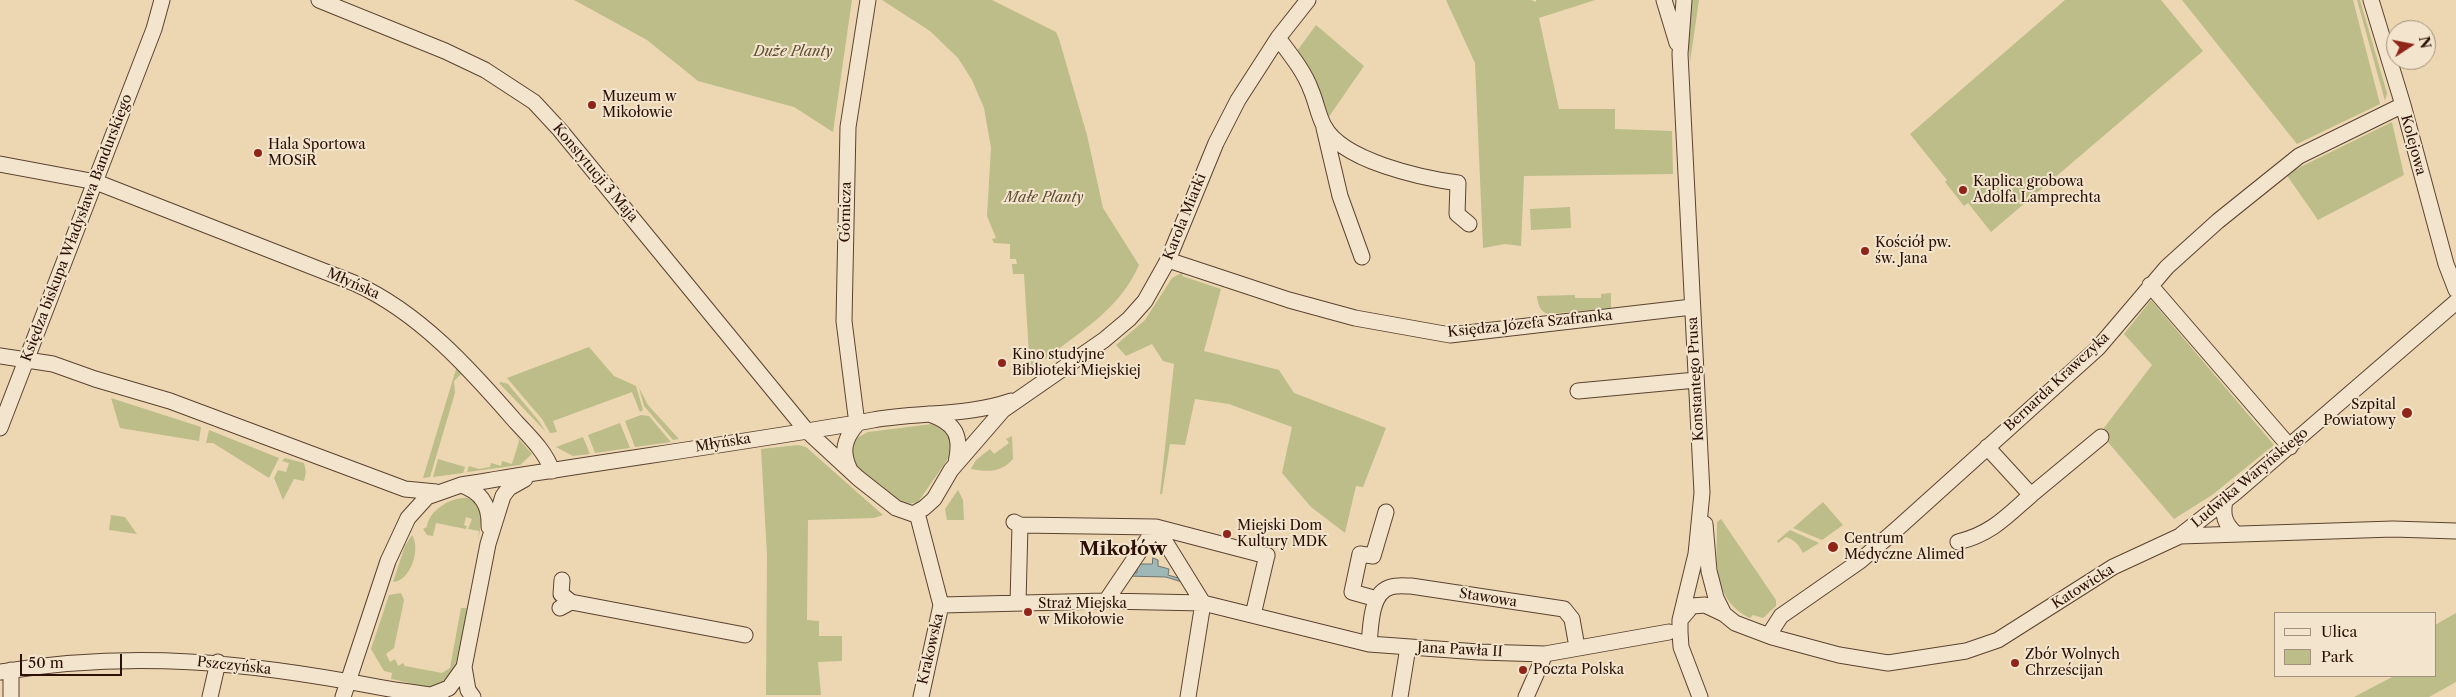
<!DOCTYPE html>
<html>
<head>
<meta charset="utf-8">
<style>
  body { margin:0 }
  #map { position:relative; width:2456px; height:697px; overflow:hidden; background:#ecd7b2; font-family:"Libre Caslon Text",serif }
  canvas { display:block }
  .legend { position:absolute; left:2274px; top:612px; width:162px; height:65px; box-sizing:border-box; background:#f3e5cd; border:1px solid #a3907d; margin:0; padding:6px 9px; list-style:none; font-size:15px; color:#2c1005 }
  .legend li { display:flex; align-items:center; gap:10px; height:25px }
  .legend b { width:25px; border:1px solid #a3907d }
  .north { position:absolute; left:2386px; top:20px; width:50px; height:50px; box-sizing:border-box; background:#f3e5cd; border:1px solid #a3907d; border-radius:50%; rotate:79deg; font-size:14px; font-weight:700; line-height:20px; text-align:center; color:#2c1005 }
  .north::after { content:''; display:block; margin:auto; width:18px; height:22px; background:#8f2418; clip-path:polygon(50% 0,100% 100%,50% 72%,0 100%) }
  .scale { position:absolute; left:20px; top:654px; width:102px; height:22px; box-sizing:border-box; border:2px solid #2c1005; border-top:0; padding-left:6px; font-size:15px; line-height:18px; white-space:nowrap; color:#2c1005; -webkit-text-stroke:4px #f3e5cd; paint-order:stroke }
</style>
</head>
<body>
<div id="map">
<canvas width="2456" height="697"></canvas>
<ul class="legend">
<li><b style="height:6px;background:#f3e5cd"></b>Ulica</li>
<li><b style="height:14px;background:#bcbd89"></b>Park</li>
</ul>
<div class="north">N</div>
<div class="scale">50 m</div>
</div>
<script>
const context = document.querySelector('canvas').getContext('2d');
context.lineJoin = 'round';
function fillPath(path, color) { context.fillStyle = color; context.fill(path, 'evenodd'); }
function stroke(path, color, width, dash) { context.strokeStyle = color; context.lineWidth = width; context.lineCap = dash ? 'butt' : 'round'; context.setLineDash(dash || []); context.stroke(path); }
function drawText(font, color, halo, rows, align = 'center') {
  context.font = font + ' "Libre Caslon Text",serif'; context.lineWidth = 4; context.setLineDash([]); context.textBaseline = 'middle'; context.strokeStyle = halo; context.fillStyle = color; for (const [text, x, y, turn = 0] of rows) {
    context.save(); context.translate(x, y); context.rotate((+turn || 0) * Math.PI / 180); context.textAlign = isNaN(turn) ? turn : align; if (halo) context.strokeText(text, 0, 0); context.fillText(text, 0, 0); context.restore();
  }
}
const green = new Path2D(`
  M574,0H852L833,132L794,107L698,81L647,40Z
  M882,0H992L1056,32L1059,39L1087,135L1103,208L1139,265C1120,309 1081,331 1044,360L1034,361L1035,366L1030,370L1024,274H1013L1012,264H1017L1016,259H1010V244L994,243L992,239L996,238L987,216L991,148L984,108L972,80L958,58L930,31Z
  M1446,0H1531L1536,2V0H1595L1539,18L1559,109H1615V129L1672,131L1673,174L1524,176L1521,246L1505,244L1483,248L1475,63Z
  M1690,0H1699L1690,62L1688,33Z
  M2065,0H2161L2203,51L1991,232L1968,203L1964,206L1945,182L1947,180L1910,134Z
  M2182,0H2353L2380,104L2297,144Z
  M2357,0H2360L2387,93L2385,101Z
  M1316,25L1364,66L1328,118L1297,51Z
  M2392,122L2404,175L2318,220L2286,174Z
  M1570,207L1571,228L1531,230L1530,209Z
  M1183,272L1182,276L1221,289L1204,351L1279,370L1294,393L1386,428L1363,487L1356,486L1345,533L1311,507L1282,473L1292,427L1229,404L1195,399L1185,445L1170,444L1162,494H1160L1174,364L1163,361L1152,344L1126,356L1116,345L1145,320L1172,278Z
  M1611,293V308L1548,314C1539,311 1538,304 1537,296L1575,295V298H1601V294Z
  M2151,300L2274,445L2212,495L2174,519L2100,433L2152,365L2124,334Z
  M589,347L614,376L636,386L643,410L640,412L632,392L553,421L557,432L550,433L542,419L507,378Z
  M457,366L463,372L454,381L455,393L430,477L423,478Z
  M501,382L508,384L538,420L546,432L499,383Z
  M639,388L648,405L679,439L673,440L644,406Z
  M111,398L201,427L199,441L120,428Z
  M641,415L649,416L671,442L635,447L625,421Z
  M620,423L630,448L595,453L588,435Z
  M932,424L949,432L952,453L918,502L904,505L856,468L849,457L853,440L868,432Z
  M209,430L279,458L269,478L213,443H206Z
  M1012,436L1013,459C1001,473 987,472 971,469L976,460L990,449L994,454L1009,443L1006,439Z
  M517,437L532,454L520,465L467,472L469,466L479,469L490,467L491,463L501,466L502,461L512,464L519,441Z
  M583,437L590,454L573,456L556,447Z
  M798,445L806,447L883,515L874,518L808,520L807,620L819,621V636H842V661L818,662L821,695H766L767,555L761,449Z
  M285,458L304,463L306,472L304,481L294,479L283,500L274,478L278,470L286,472L289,463L282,461Z
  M438,459L465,467L463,473L433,477Z
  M958,490L963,500L964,520H947L945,509Z
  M468,498C486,508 481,524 478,542L479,531L468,529L472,519L466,517L464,525L467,526L466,529L436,523L433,536L427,535L423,529L427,527C428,511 452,496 468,498Z
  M1823,502L1843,525L1822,540L1793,528Z
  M111,515L125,517L137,534L109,530Z
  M1721,519L1776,600V606L1763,618L1753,615L1750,618C1711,599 1717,559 1717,522Z
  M1790,530L1819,543L1803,553C1799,545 1795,540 1786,537L1778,543L1777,541Z
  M412,535C421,548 411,581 393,582L405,546Z
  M401,593L404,600L394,648L386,654L390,662L395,659L398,666L403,663L405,666L442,673L450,668L461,608H467C463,629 460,683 434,686C421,688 404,681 391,679L392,673L384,671L371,649L389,595Z
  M2456,613V682L2429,697H2354L2394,676H2435V625Z`);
const water = new Path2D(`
  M1153,558L1158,560V566L1169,569L1168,575L1185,580V583L1166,577L1126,576V573H1137V564H1152Z`);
const minor = new Path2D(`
  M319,0L445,51L485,70L534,102L560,130L806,430L858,478L896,508L913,514L924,508L934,499L951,470L1003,410L1104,340L1129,319L1145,301L1168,260L1216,143L1238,100L1278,38L1308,0
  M1664,0L1677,43
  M1684,0L1680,54L1702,493L1696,554L1680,620V632L1681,647L1700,697
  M2371,0L2403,105L2446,264L2456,290
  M1278,38C1290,54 1304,71 1311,90C1316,101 1318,115 1324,126C1342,161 1422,178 1458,183L1457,214L1469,224
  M1324,128L1340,196L1362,257
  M0,164L96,182L354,283C419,312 470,369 516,422C529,436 546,452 552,471
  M1168,260L1289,300L1355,318L1450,335L1692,307
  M2150,285L2290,447
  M0,356L53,364L95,379L170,401L405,489L436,492
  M1578,391L1696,380
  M929,414C956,423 962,436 956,463
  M857,424L844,321L848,127L868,0
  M0,428L154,29L162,0
  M1987,447L2031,495L2101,437
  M850,470C841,452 844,439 857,424
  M461,485C482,492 490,506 489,527
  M2225,501C2222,515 2225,524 2235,533
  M917,513L941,605L921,697
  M1014,522L1020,525L1156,527L1267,556
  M1705,524L1709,571L1716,598L1724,614
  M1156,527L1203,603L1188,697
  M2181,535L2236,492L2456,302
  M1958,542C1991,534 2006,517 2031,495
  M562,580L561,594L571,602
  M1377,599L1352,592L1360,554L1373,556L1386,512
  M1106,601L1156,527
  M1018,603L1020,525
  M941,605L1106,601L1203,603L1369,644L1479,652L1545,654L1669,632
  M560,608L571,602L745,635
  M1253,615L1267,555
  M1680,620L1692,606L1705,605L1724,614L1735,623L1772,637L1839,655L1888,663L1966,651L1998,640L2113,567L2180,536L2393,529L2456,531
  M1772,637V630L1781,616L1860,561L1898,528L2098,348L2167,267L2218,221L2299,156L2403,105
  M1369,644C1371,627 1370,592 1391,587C1397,585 1405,586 1411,586L1564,609L1572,619L1577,647
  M11,670V697
  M0,672C132,650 247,662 378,687C399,691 420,693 441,697
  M431,695L449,688L464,667
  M210,697L218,662
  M343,697L388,561L408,518L427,497L461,485C598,462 736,444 873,420C918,412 968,416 1011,401
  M473,697L468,690L464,667L488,544L503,496L509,488L525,479
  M1400,697L1408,647
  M1526,697L1545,654`);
const markers = [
  [592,105,5,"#8f2418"],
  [258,153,5,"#8f2418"],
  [1963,190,5,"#8f2418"],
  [1865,251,5,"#8f2418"],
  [1002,363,5,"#8f2418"],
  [2407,413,6,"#8f2418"],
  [1227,534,5,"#8f2418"],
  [1833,547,6,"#8f2418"],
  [1028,612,5,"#8f2418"],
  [2015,663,5,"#8f2418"],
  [1523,670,5,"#8f2418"]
];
const parkNames = [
  ["Duże Planty",793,52],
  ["Małe Planty",1044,198]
];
const poiNames = [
  ["Muzeum w",602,97],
  ["Mikołowie",602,113],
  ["Hala Sportowa",268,145],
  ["MOSiR",268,161],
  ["Kaplica grobowa",1973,182],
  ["Adolfa Lamprechta",1973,198],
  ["Kościół pw.",1875,243],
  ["św. Jana",1875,259],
  ["Kino studyjne",1012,355],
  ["Biblioteki Miejskiej",1012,371],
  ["Szpital",2396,405,"right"],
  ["Powiatowy",2396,421,"right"],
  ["Miejski Dom",1237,526],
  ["Kultury MDK",1237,542],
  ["Centrum",1844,539],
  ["Medyczne Alimed",1844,555],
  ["Straż Miejska",1038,604],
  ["w Mikołowie",1038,620],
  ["Zbór Wolnych",2025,655],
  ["Chrześcijan",2025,671],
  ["Poczta Polska",1533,670]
];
const streetNames = [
  ["Kolejowa",2413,145,75],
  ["Konstytucji 3 Maja",595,173,50],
  ["Górnicza",846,212,-89],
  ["Karola Miarki",1185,217,-68],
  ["Księdza biskupa Władysława Bandurskiego",77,228,-69],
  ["Młyńska",353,284,24],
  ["Księdza Józefa Szafranka",1530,324,-6],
  ["Konstantego Prusa",1696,379,-93],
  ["Bernarda Krawczyka",2057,382,-43],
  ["Młyńska",723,443,-9],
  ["Ludwika Waryńskiego",2250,478,-40],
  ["Katowicka",2083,587,-32],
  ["Stawowa",1488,598,9],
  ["Krakowska",931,649,-77],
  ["Jana Pawła II",1460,650,3],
  ["Pszczyńska",234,666,6]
];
const districtNames = [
  ["Mikołów",1123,550]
];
fillPath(green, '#bcbd89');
fillPath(water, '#9eb7b7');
stroke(water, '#707470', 1);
stroke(minor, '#5c4230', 17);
stroke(minor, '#f3e5cd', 15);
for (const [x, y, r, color] of markers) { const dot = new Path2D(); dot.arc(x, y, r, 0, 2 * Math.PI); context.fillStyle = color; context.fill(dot); stroke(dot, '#f3e5cd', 2); }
drawText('italic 14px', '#5e4d33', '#f3e5cd', parkNames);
drawText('14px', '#2c1005', '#f3e5cd', poiNames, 'left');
drawText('14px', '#2c1005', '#f3e5cd', streetNames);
drawText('bold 19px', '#2c1005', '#f3e5cd', districtNames);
</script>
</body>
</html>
